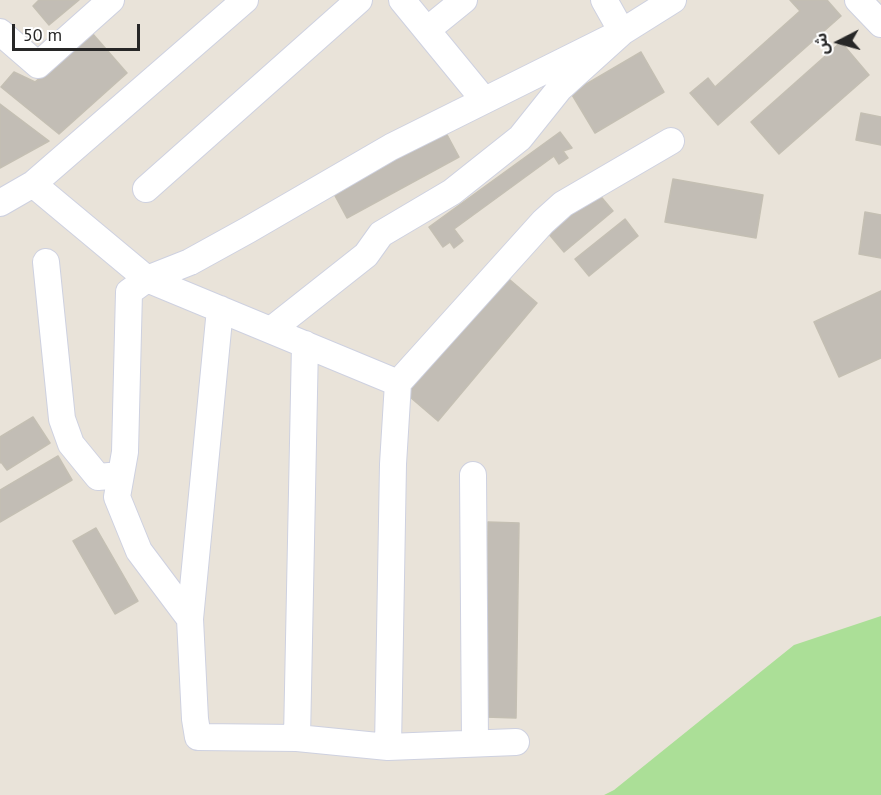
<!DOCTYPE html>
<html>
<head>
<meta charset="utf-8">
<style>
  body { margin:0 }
  #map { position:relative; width:881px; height:795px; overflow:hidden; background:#e9e3d9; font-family:"PT Sans","Noto Sans Arabic",sans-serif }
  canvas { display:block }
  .north { position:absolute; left:809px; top:12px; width:60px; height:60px; -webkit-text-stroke:4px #fff; paint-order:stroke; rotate:264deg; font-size:16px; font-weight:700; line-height:24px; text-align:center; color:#272727 }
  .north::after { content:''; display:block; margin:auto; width:21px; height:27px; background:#272727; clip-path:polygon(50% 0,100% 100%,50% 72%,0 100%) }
  .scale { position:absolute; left:12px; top:24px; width:128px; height:27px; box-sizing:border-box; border:3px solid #272727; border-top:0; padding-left:8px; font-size:18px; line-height:21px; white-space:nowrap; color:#272727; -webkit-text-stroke:4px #fff; paint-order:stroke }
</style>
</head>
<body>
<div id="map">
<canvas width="881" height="795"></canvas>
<div class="north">ش</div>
<div class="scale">50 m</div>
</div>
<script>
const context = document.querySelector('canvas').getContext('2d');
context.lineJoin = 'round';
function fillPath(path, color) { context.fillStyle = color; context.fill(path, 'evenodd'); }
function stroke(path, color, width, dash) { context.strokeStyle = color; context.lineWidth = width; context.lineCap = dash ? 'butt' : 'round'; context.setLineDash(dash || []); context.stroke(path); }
const green = new Path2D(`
  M881,616V795H604L614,790L794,645Z`);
const building = new Path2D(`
  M39,0H79L49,25L33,6Z
  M790,0H827L841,16L718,125L690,93L708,78L715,87L800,11Z
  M92,33L127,73L59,134L1,87L14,72L35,82Z
  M841,42L869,75L779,154L751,122Z
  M641,52L664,92L595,133L571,93Z
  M0,104L49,141L0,168Z
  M861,113L881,117V145L856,140Z
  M445,131L459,157L347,218L333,192Z
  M560,132L572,148L563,151L568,158L559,164L554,156L454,229L463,241L454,248L450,242L443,247L429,227Z
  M673,179L763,195L756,238L665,222Z
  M597,192L613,211L564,252L548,233Z
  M865,212L881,215V258L859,254Z
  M625,219L638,236L589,276L575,259Z
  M503,274L537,303L438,421L403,391Z
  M881,291V358L839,377L814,322Z
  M33,417L50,443L7,470L1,462L0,463V437Z
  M58,456L72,480L0,522V490Z
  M488,522L519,523L516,718L485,717Z
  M96,528L138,601L115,614L73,541Z`);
const minor = new Path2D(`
  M402,0L484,100
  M858,0L881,24
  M427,30L464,0
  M0,32L38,65L111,0
  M33,184L147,279L398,383
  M146,189L359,0
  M0,203L33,184L245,0
  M46,262L62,419L71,444L98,477L121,475
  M271,330L366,255L381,234L452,192L520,138L560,88L622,32L604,0
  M473,475L475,742
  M190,619L220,309
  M297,738L305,344
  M516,742L388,747L297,738L198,737L195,719L190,619L139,551L117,497L125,452L129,292L147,279L190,262L248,230L391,147L622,32L673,0
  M388,747L393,464L398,383L543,222L563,204L671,141`);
fillPath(green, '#abdf97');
fillPath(building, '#c2bdb5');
stroke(building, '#c4bfb3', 1.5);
stroke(minor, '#ced1e0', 28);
stroke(minor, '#fff', 26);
</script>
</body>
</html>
